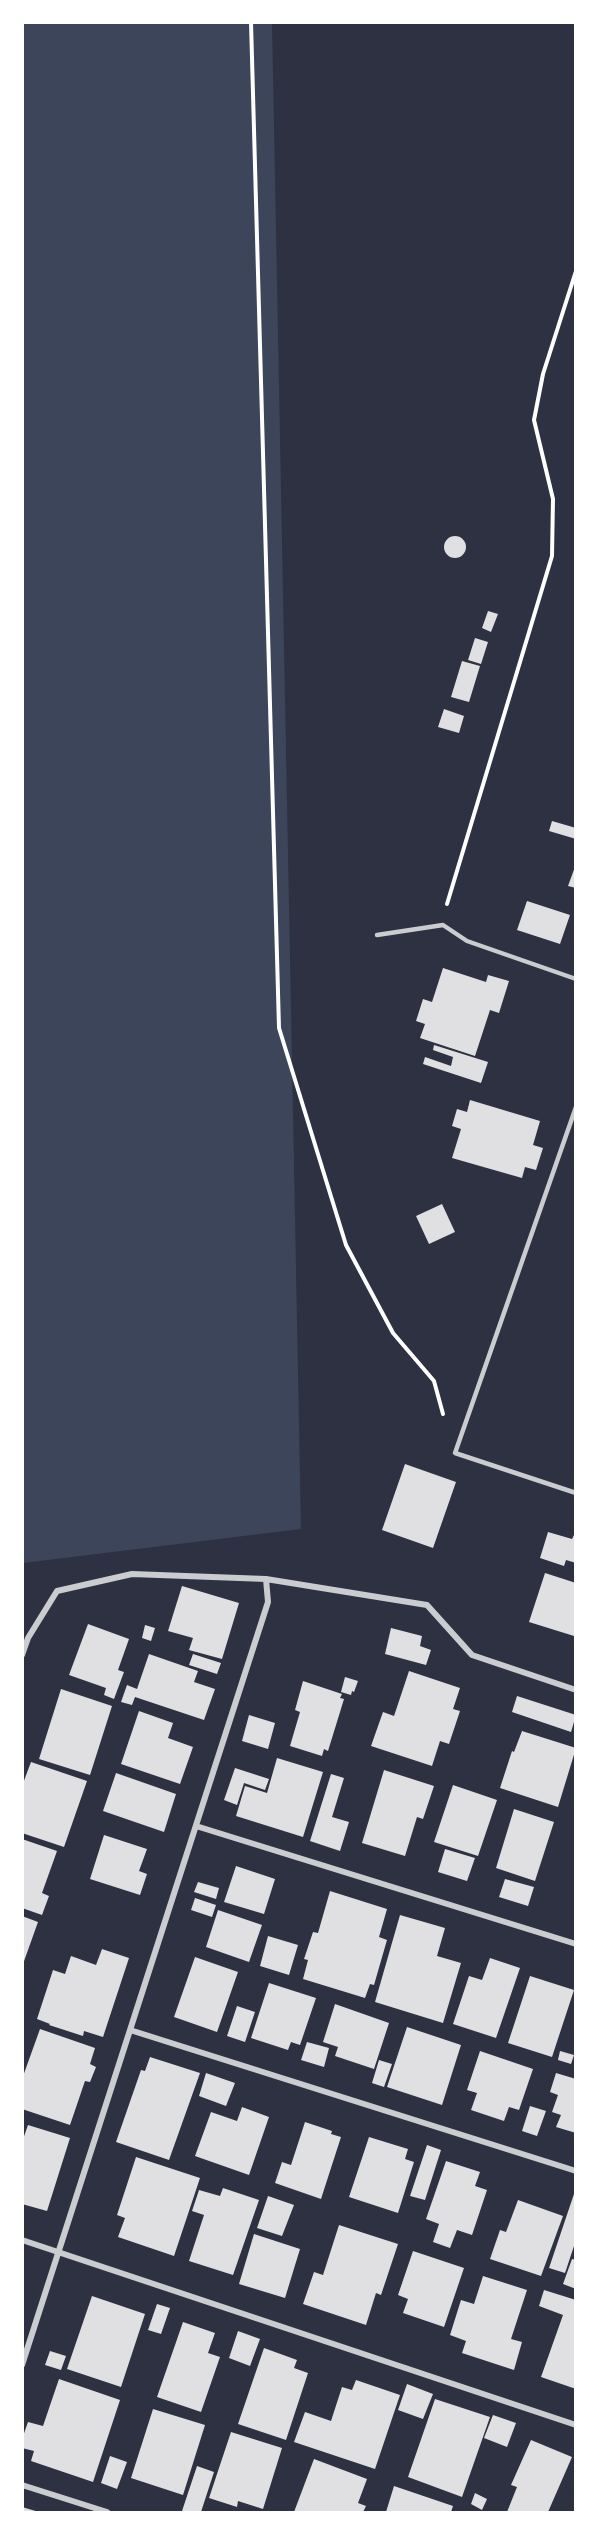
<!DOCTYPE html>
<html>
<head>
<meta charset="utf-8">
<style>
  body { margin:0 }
  #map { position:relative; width:598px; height:2535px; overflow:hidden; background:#2d3142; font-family:Overpass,sans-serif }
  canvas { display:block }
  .frame { position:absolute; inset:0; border:24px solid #fff; pointer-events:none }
</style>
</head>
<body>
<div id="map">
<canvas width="598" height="2535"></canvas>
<div class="frame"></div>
</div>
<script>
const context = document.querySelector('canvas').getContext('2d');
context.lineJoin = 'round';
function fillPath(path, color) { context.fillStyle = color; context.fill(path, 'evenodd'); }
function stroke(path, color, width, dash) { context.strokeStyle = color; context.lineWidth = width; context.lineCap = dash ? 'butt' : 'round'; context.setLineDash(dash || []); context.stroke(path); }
const green = new Path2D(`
  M22,23H272L301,1529L23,1563Z`);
const building = new Path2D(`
  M444 547a11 11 0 1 1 22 0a11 11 0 1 1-22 0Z
  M488,611L498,614L491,632L482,628Z
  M475,638L488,642L481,664L468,660Z
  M462,661L480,666L469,702L451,697Z
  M444,709L464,716L459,733L438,727Z
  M552,821L576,828V839L549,831Z
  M576,864V888L568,886Z
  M527,901L570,915L560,944L517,930Z
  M443,968L486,982L488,975L509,981L499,1013L490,1010L475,1056L420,1038L425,1024L416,1021L423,999L432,1002Z
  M434,1045L488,1062L481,1083L423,1064L425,1057L451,1066L453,1057L433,1050Z
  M470,1100L540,1121L533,1145L543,1148L536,1170L525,1167L522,1178L452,1158L461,1129L452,1126L457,1109L467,1112Z
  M442,1204L455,1232L429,1244L416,1216Z
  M405,1464L456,1482L433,1548L382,1530Z
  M576,1531V1563L566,1560L564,1566L540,1558L548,1532L572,1539Z
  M545,1573L576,1583L574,1636L529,1622Z
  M182,1586L239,1603L222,1659L189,1650L193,1638L168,1631Z
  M88,1624L129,1639L118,1670L124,1672L114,1699L104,1695L106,1688L69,1675Z
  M145,1625L155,1628L151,1641L142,1638Z
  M391,1628L422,1636L420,1646L431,1650L426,1665L385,1654Z
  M149,1654L198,1671L194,1682L215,1689L204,1720L135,1697L132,1705L121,1702L127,1685L137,1689Z
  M193,1654L221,1663L217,1674L189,1665Z
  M409,1671L460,1688L453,1709L460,1711L449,1744L440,1741L432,1766L371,1746L383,1712L394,1716Z
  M345,1677L358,1681L354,1692L352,1691L351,1695L341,1692Z
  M303,1681L342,1694L340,1698L344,1699L328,1751L324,1749L322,1756L290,1746L300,1712L295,1710Z
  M61,1689L112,1706L90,1775L39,1759Z
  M517,1696L576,1715L571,1732L512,1712Z
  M139,1711L173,1723L168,1738L193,1747L180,1784L121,1764Z
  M249,1715L275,1723L268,1749L242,1741Z
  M522,1731L576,1748L558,1807L500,1788L512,1751L514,1752Z
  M277,1758L323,1772L303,1837L236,1816L245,1786L267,1793Z
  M31,1762L87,1781L64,1847L22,1833V1786Z
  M235,1768L269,1779L265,1790L244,1783L237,1805L224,1800Z
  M384,1770L434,1786L423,1819L417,1817L405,1856L362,1843Z
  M116,1773L176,1794L164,1832L103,1811Z
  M331,1774L344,1778L332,1817L349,1822L340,1851L310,1841Z
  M453,1785L497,1800L478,1856L434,1842Z
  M514,1809L554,1822L535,1881L496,1868Z
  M104,1835L147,1849L139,1871L147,1874L140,1895L90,1879Z
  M22,1839L57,1851L42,1893L49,1896L42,1915L22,1908Z
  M445,1849L475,1858L467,1881L438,1872Z
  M236,1866L275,1879L264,1914L224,1902Z
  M505,1879L534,1887L528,1906L499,1897Z
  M198,1882L219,1888L216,1899L194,1892Z
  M330,1891L387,1909L379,1937L387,1940L374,1985L370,1984L365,1998L303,1979L308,1960L304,1959L313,1932L318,1933Z
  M195,1898L216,1905L212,1917L191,1910Z
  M218,1910L262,1925L249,1962L206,1947Z
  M400,1915L445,1928L437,1956L461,1963L443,2023L375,2002Z
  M22,1916L38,1922L23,1964H22Z
  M268,1936L298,1945L289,1975L260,1966Z
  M102,1949L129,1958L103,2037L84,2031L83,2036L49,2025L50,2024L37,2019L53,1970L65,1974L71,1956L96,1965Z
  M195,1957L238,1972L217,2032L174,2017Z
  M490,1958L520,1968L496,2038L453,2024L469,1976L482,1980Z
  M530,1976L574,1990L552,2057L508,2043Z
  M269,1983L316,1998L300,2045L291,2042L288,2050L251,2038Z
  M335,2004L389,2023L374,2069L335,2056L338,2047L323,2042Z
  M237,2006L255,2012L245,2042L227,2036Z
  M407,2027L461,2045L442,2105L387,2087Z
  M40,2029L95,2048L90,2064L96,2067L90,2082L85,2081L70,2125L22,2109V2079Z
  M307,2042L329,2048L324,2067L301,2060Z
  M480,2051L533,2069L519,2110L509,2107L504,2121L471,2110L477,2093L467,2090Z
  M560,2051L574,2055L571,2064L558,2060Z
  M150,2057L200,2073L169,2160L116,2142L141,2070L145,2071Z
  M379,2060L392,2064L384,2087L372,2083Z
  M206,2073L235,2083L226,2106L199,2096Z
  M556,2073L576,2079V2133L556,2127L561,2115L552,2112L558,2095L550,2092Z
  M530,2106L546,2111L537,2136L522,2131Z
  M242,2107L269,2117L249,2175L195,2156L211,2112L237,2121Z
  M305,2122L332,2131L331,2134L341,2137L321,2199L275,2183L282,2162L291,2165Z
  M28,2125L70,2138L47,2211L22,2204V2142Z
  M369,2137L408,2149L405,2159L414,2162L398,2213L349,2197Z
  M427,2145L441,2150L425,2200L410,2196Z
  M136,2157L200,2178L174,2256L118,2237L125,2218L117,2215Z
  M446,2161L480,2172L475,2186L487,2190L472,2235L457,2230L450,2248L433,2242L439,2224L426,2219Z
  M223,2188L259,2200L233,2275L189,2261L204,2215L192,2211L199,2190L220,2196Z
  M575,2191L576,2240L565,2273L549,2268Z
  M268,2196L294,2205L282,2236L257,2228Z
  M518,2200L563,2216L541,2276L490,2259L500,2230L506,2232Z
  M339,2225L398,2244L381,2295L376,2293L366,2325L303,2304L314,2272L323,2275Z
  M254,2234L300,2249L285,2298L239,2284Z
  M413,2251L464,2268L444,2327L403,2313L408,2299L398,2295Z
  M572,2259L576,2260V2289L563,2284Z
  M483,2276L527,2290L511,2339L522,2342L514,2370L462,2353L466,2341L450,2335L461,2300L474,2304Z
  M544,2290L576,2300V2389L541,2377L563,2315L539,2306Z
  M92,2296L145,2314L121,2387L67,2369Z
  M157,2304L170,2308L161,2334L148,2330Z
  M183,2322L215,2333L208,2353L220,2357L201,2412L157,2397Z
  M238,2331L260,2339L250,2366L229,2358Z
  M264,2348L297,2360L294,2368L308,2373L286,2440L238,2424Z
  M50,2351L66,2356L61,2370L45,2365Z
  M59,2379L120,2400L93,2482L31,2461L34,2451L22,2448V2439L28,2422L43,2426Z
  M356,2380L400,2395L375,2469L294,2442L305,2412L331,2421L342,2387L352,2390Z
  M407,2384L433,2394L423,2419L398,2410Z
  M435,2399L490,2417L462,2497L408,2477Z
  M153,2409L205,2425L183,2495L131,2478Z
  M493,2415L516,2423L507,2447L484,2438Z
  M231,2432L282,2448L263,2509L238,2501L237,2507L209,2498Z
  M531,2440L572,2457L548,2512H507L517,2487L511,2485Z
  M110,2456L127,2462L117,2489L101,2483Z
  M314,2459L367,2479L358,2503L366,2506L363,2512H294Z
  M197,2466L214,2472L201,2512H187L182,2511Z
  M394,2486L453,2506L451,2512H386Z
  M475,2493L487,2499L482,2510L471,2504Z
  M22,2507L39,2512H22Z`);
const path = new Path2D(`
  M251,22L279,1028L346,1245L393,1333L434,1381L443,1414
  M447,904L552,556L553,499L534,420L543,374L576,271`);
const service = new Path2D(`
  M377,935L443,925L467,941L576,979
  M576,1107L455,1453L576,1493`);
const minor = new Path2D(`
  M22,1655L28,1638L57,1591L132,1574L266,1579L427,1605L472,1655L576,1690
  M196,1826L576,1944
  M130,2030L576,2171
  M22,2240L576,2425
  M22,2365L268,1602L266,1579
  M22,2485L107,2512`);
fillPath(green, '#3c4559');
fillPath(building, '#e0e0e3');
stroke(path, '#fff', 4);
stroke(service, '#caccd0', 4.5);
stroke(minor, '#caccd0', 6);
</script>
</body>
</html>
